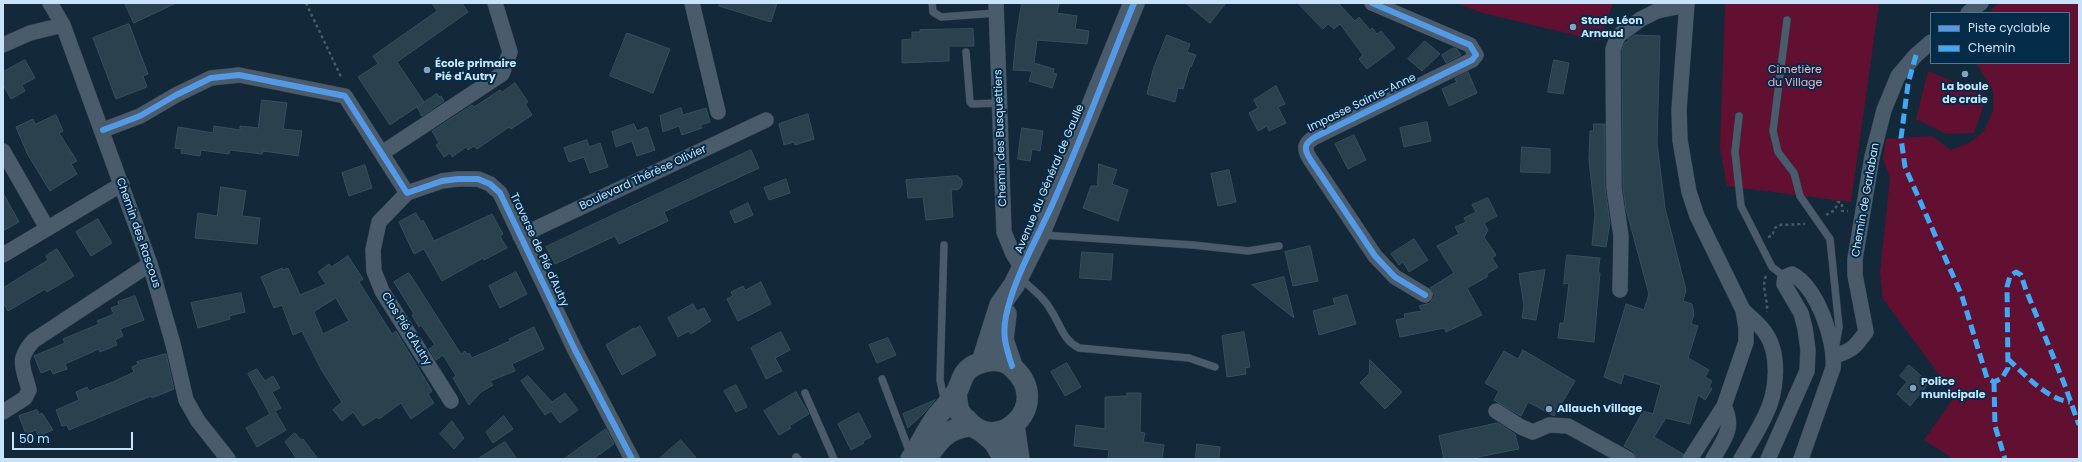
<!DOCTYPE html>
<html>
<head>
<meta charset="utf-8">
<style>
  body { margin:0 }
  #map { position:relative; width:2082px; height:462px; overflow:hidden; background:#13293a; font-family:Poppins,sans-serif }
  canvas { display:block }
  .frame { position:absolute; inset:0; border:4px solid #c8e2fa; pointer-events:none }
  .legend { position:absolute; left:1930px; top:12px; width:140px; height:52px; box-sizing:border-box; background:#042c49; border:1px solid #527590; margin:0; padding:5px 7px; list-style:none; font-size:12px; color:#c8e2fa }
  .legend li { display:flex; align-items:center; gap:8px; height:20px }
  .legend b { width:20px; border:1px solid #527590 }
  .scale { position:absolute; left:12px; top:432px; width:121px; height:18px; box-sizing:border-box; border:2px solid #c8e2fa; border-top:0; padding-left:5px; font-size:12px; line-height:14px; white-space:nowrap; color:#c8e2fa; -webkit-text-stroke:3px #042c49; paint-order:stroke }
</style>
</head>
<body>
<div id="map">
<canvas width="2082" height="462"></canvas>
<div class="frame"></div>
<ul class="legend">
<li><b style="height:5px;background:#5399e6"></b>Piste cyclable</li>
<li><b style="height:5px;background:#3fa9f5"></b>Chemin</li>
</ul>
<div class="scale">50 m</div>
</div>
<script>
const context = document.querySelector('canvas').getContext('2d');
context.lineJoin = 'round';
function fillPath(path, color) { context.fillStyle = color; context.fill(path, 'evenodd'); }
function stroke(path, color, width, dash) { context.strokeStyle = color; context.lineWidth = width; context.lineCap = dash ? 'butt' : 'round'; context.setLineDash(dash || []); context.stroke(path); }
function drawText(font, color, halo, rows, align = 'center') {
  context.font = font + ' Poppins,sans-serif'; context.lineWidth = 4; context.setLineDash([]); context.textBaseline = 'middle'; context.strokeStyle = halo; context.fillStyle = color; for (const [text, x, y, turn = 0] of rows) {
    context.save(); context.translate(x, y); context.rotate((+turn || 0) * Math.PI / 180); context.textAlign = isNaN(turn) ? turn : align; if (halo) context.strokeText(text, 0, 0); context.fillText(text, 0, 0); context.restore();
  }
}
const green = new Path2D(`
  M1455,3H1613L1600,41L1483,13Z
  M1725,3H1879L1851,202L1727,186L1720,147Z
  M1999,3H2079V459H1954L1924,440L1955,396L1883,299L1880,273L1890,178L1883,159L1886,139L1932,136L1951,150L1969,143L1984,131L1993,110V91L1976,63H2069V13H1987Z
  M1928,71L1987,95L1974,133L1946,134L1916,119Z`);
const building = new Path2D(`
  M125,3H176L134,23Z
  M432,3H462L468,12L397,62L424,102L390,125L358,77L378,64L373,56L437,11Z
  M720,3H777L771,22L719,6Z
  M1022,3H1059L1057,13L1077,16L1075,29L1089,31L1087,44L1037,40L1034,63L1054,69L1053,73L1057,74L1052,88L1029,81L1032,71L1013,70L1016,39Z
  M1186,3H1226L1210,23Z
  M1298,3H1338L1355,21L1359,17L1370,30L1372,28L1377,34L1381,31L1395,48L1367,69L1359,59L1363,55L1340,24L1334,29L1328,24L1323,29Z
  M129,24L148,74L143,76L147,87L116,99L93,38Z
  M973,29L974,46H949V61L902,63V40L912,39V32H920V30Z
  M627,33L670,49L653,93L610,76Z
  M1167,35L1190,44L1187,52L1196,55L1191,67L1190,66L1183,89L1178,88L1175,102L1147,94L1153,70Z
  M1635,35L1660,36L1657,143L1665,208L1686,290L1683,301L1692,304L1694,314L1691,324L1698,326L1688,358L1709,370L1705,377L1712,381L1709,387L1712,389L1705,400L1698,395L1690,424L1666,418L1654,437L1683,454L1681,459H1637L1633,451L1624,446L1643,411L1653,414L1661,385L1624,374L1621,384L1604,377L1626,304L1644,310L1649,294L1626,209L1623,187L1622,50L1625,42H1628V40Z
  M1425,41L1440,54L1422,71L1408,59Z
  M1454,48L1457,49L1461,55L1446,63L1442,55Z
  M25,60L35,78L22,85L25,91L11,99L3,85V72Z
  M1554,60L1569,63L1563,94L1548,92Z
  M1468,72L1477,93L1449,106L1442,89L1457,82L1455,79Z
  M515,83L528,102L525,104L532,115L511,129L509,127L477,149L474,146L468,150L466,147L452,157L450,153L444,157L436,145L439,143L432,131L472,105L474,107L500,90L502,92Z
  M1276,86L1285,104L1278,107L1286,123L1269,131L1267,126L1258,131L1249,113L1258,108L1254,100Z
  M437,94L439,97L441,96L444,101L422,116L417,107Z
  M262,100L287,103L283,129L302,131L298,156L263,151L262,154L230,150L229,154L201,150L200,156L181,153L182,149L175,148L178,127L213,133L214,126L240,130V126L258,128Z
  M681,108L683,115L706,108L710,122L700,125L702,128L682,135L679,126L663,132L660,116Z
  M808,114L814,139L795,145L794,142L784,145L779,124Z
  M56,115L63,131L59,133L77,161L71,164L77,174L50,191L28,155L16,127L33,119L35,124Z
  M1427,122L1431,141L1404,147L1400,128Z
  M634,124L637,131L647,127L655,150L637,156L632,141L616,147L612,132Z
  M1594,124H1605V188L1610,223L1606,247L1592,245L1595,214L1589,160L1590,131H1593Z
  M1022,128L1043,131L1040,151L1032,149L1030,161L1018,159Z
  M1354,135L1366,160L1348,169L1335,144Z
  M587,140L589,147L600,143L608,167L590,173L584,157L569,162L564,148Z
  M1522,147L1550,149V173L1521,172Z
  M751,150L759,168L664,212L668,221L619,244L615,236L555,264L546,247Z
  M1099,164L1117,170L1112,184L1128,190L1118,221L1083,208L1091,186H1097Z
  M365,165L372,188L349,196L342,173Z
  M1229,170L1236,202L1218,206L1211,174Z
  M958,176L962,180V185L959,189L951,190L953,217L926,220L923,197L908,198L906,180Z
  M786,179L790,193L769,200L764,188Z
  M221,187L246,191L242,216L260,218L257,244L195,238L198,213L217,216Z
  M3,193L19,222L3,231Z
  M1488,198L1497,216L1484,223L1488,230L1484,237L1496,255L1492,258L1498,267L1487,274V277L1467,288L1482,315L1446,332L1444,328L1400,337L1396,320L1405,318L1404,314L1422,311L1419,306L1430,303L1435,296L1430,288L1454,273L1437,246L1459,234L1455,227L1466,222L1464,218L1476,212L1472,205Z
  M748,203L753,215L735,223L730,212Z
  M416,213L421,222L423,220L434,241L492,214L503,234L500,236L507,248L484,260L483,258L442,281L424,249L414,254L399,222Z
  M98,219L112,243L91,256L76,232Z
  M1414,239L1428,260L1409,272L1403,262L1399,265L1391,254Z
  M1310,246L1318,281L1293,286L1285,252Z
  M57,249L74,276L47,292L45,289L8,311L3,303V288L48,260L46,256Z
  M1082,252L1113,254L1111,280L1080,278Z
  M1567,255L1600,258L1598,273H1600L1594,342L1558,338L1560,323H1564L1569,283L1564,284Z
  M348,256L363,279L359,282L392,334L396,331L432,391L428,394L434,403L411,419L401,403L379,419L377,417L363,426L353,412L342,421L333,410L342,402L322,371L302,331L293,335L282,305L274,308L261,277L282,268L283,270L288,268L300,295L326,284L318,272L329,264L331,267ZM336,298L349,321L323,334L314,312Z
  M1545,270L1536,320L1522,318L1524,306L1519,274Z
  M516,272L527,294L500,308L489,286Z
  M409,273L461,354L465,351L467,354L469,353L472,358L510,341L509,339L534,327L544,349L512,364L515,371L490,381L493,385L481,392L469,405L453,378L456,376L443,355L436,360L429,349L435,345L421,325L419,327L412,315L414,314L394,282Z
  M1284,277L1294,318L1252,285Z
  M761,282L771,304L738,321L727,299L733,296L731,292L743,286L745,290Z
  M241,293L245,312L229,316L230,319L198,328L191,303Z
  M1347,295L1356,324L1319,335L1313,311L1335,305L1333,299Z
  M135,296L144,320L120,329L123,336L115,340L117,345L100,352L99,349L65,364L67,369L53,374L51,369L41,373L34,356L65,343L63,339L99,324L97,321L114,314L111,308L119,305L118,302Z
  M693,304L697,311L704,308L711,321L691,334L689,331L678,337L668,318Z
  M640,326L656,355L622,375L606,345L634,328L635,329Z
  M781,332L790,350L775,358L782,371L766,379L751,348Z
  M1244,332L1250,367L1245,368L1246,374L1227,377L1222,336Z
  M888,338L896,355L877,363L869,345Z
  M1523,350L1575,381L1554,416L1528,402L1521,416L1494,400L1499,391L1485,383L1504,351L1518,359Z
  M166,354L174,389L152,398L151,396L69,430L67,425L62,426L56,410L79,400L76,392L87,387L89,391L113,382L134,372L132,367L138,364L137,362Z
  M1370,360L1402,392L1385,409L1360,383L1369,374Z
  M1067,363L1081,387L1065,396L1051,372Z
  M1909,365L1929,383L1910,406L1897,394L1907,382L1900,376Z
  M257,369L265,381L273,376L280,388L272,392L281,408L275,411L286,430L257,447L246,428L270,414L248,374Z
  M528,376L552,402L565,393L578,410L560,423L551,411L545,415L521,381Z
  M736,385L747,407L736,412L724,391Z
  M796,392L809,414L789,426L791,428L779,435L764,411Z
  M1127,393H1141L1140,432L1145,433L1143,442L1164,445L1162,459H1108L1109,450L1074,446L1076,425L1105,429V397L1127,396Z
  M935,400L925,412L908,428L903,414Z
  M37,410L39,415L42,413L53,430L38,436L36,430L26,434L19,416Z
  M859,413L871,437L863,441L864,443L851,450L838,424Z
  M504,416L513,429L493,443L486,432Z
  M452,421L464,438L454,449L440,434Z
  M1498,423L1515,434L1519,449L1468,459H1444L1439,436Z
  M606,429L614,444L593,459H564Z
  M295,433L301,440L303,439L318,459H297L285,442Z
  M681,440L697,459H659Z
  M505,442L517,459H478Z
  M1197,444L1220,447L1219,459H1196Z`);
const path = new Path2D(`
  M306,3L342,79
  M1826,215L1835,210L1838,202L1842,203V211H1848
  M1768,237L1772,236L1775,228L1779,225L1805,224
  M1766,276C1761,286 1768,300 1767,312`);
const lane = new Path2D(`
  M932,3L933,12L941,17L997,13
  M1787,20L1773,131L1778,152L1794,173L1800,196L1830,239L1839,327L1836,344
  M966,52L970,102L972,104L1000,103
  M1739,116L1735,152L1741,206L1772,267L1785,277
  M1042,235L1193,245L1248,251L1279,246
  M944,245L940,380L945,403
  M1020,278C1031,288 1045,298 1052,312C1061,326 1063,340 1079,348L1189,358L1215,367
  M882,379L910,453
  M805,393L834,459
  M796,457L798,459`);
const street = new Path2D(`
  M50,3L63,25L150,264L173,344L186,400L198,421L228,459
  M692,3L718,112
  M996,3L1004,232L1013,254L1022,268
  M1372,3L1470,45L1476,55L1472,60L1315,137C1305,143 1303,148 1310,159L1375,256L1395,277L1425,295
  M1687,3L1679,110L1680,140L1689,192L1697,216L1743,310L1746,328V342L1724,406L1690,459
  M1968,13L1981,3
  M3,45L30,33L63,25
  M103,130L140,116L176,95L211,78L239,75L345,96L407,193L442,181L458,179H478L490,184L500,193L575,350L632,459
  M3,151L47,228
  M382,153L502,74L510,52L495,3
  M407,193L379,222L373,250L374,271L382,291L451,401
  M520,236L766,120
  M3,255L122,184
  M1620,290L1621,236L1614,188L1613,49L1618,36L1641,19L1657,11L1687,5
  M1834,356C1852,351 1855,347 1866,332L1855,275V259L1872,157L1884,110L1898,76L1916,55L1931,42
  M1496,411L1521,427L1533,432L1549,425L1568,426L1628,459
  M3,412L25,398L29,390C23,366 16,361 33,341L150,264
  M1713,459C1724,439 1735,428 1724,406
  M1741,459C1749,445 1758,431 1765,416C1777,393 1781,353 1764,331C1758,323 1750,317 1743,310
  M1768,459L1807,371L1808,350L1805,328L1801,313L1784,284L1785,277L1792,274C1817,287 1836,341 1833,368L1801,459`);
const secondary = new Path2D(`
  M1006,314L1003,340L1012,366
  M982,362L1000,305L1014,285L1039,235L1134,3
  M1014,425L1019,459
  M980,430L994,442L1004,459
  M911,459C919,447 925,434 933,422C939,412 949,404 956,393C962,383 961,373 973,366C985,360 1003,357 1013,368C1054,405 997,457 967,420C964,418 961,414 959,411C957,406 957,398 956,393
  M926,459C938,441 948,427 971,426`);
const quiet = new Path2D(`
  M1916,55L1908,84L1901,138L1905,167L1962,296L1987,378L1994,382L2002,378L2008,368L2007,287L2010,276L2016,272L2021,275L2026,290L2064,383L2079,425
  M2008,359C2025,375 2047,399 2070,402
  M1994,382L1995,426L2005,459`);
const cycleway = new Path2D(`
  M1372,3L1470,45L1476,55L1472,60L1315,137C1305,143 1303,148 1310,159L1375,256L1395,277L1425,295
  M103,130L140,116L176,95L211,78L239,75L345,96L407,193L442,181L458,179H478L490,184L500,193L575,350L632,459
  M1012,366C1006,347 1002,336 1006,316C1014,276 1040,234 1056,196C1084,133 1108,67 1134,3`);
const markers = [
  [1573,27,4,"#89a1b7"],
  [427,70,4,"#89a1b7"],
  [1965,74,4,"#89a1b7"],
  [1913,388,4,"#89a1b7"],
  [1549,409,4,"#89a1b7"]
];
const poiNames = [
  ["Stade Léon",1581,21],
  ["Arnaud",1581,34],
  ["École primaire",435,64],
  ["Pié d'Autry",435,77],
  ["La boule",1965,87,"center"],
  ["de craie",1965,100,"center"],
  ["Police",1921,382],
  ["municipale",1921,395],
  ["Allauch Village",1557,409]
];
const parkNames = [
  ["Cimetière",1795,70],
  ["du Village",1795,83]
];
const streetNames = [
  ["Impasse Sainte-Anne",1362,103,-26],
  ["Chemin des Busquettiers",1001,138,-92],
  ["Boulevard Thérèse Olivier",643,178,-25],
  ["Avenue du Général de Gaulle",1050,179,-67],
  ["Chemin de Garlaban",1866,200,-80],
  ["Chemin des Rascous",138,233,71],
  ["Traverse de Pié d'Autry",539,250,65],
  ["Clos Pié d'Autry",406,329,58]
];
fillPath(green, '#611031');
fillPath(building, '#2a414e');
stroke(building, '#364f5d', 1);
stroke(lane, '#354453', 8);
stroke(street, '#354453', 16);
stroke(secondary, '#354453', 22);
stroke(path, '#495966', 2.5, [3, 3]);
stroke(lane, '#4a5c6c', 7);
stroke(street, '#4a5c6c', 15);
stroke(secondary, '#4a5c6c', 21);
stroke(quiet, '#3fa9f5', 5, [10, 5]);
stroke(cycleway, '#5399e6', 6);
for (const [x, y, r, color] of markers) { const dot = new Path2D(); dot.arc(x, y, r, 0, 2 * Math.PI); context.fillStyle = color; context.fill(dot); stroke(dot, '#042c49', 1.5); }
drawText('bold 11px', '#c8e2fa', '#042c49', poiNames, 'left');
drawText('11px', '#f0aebb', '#042c49', parkNames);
drawText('11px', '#c8e2fa', '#042c49', streetNames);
</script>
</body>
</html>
